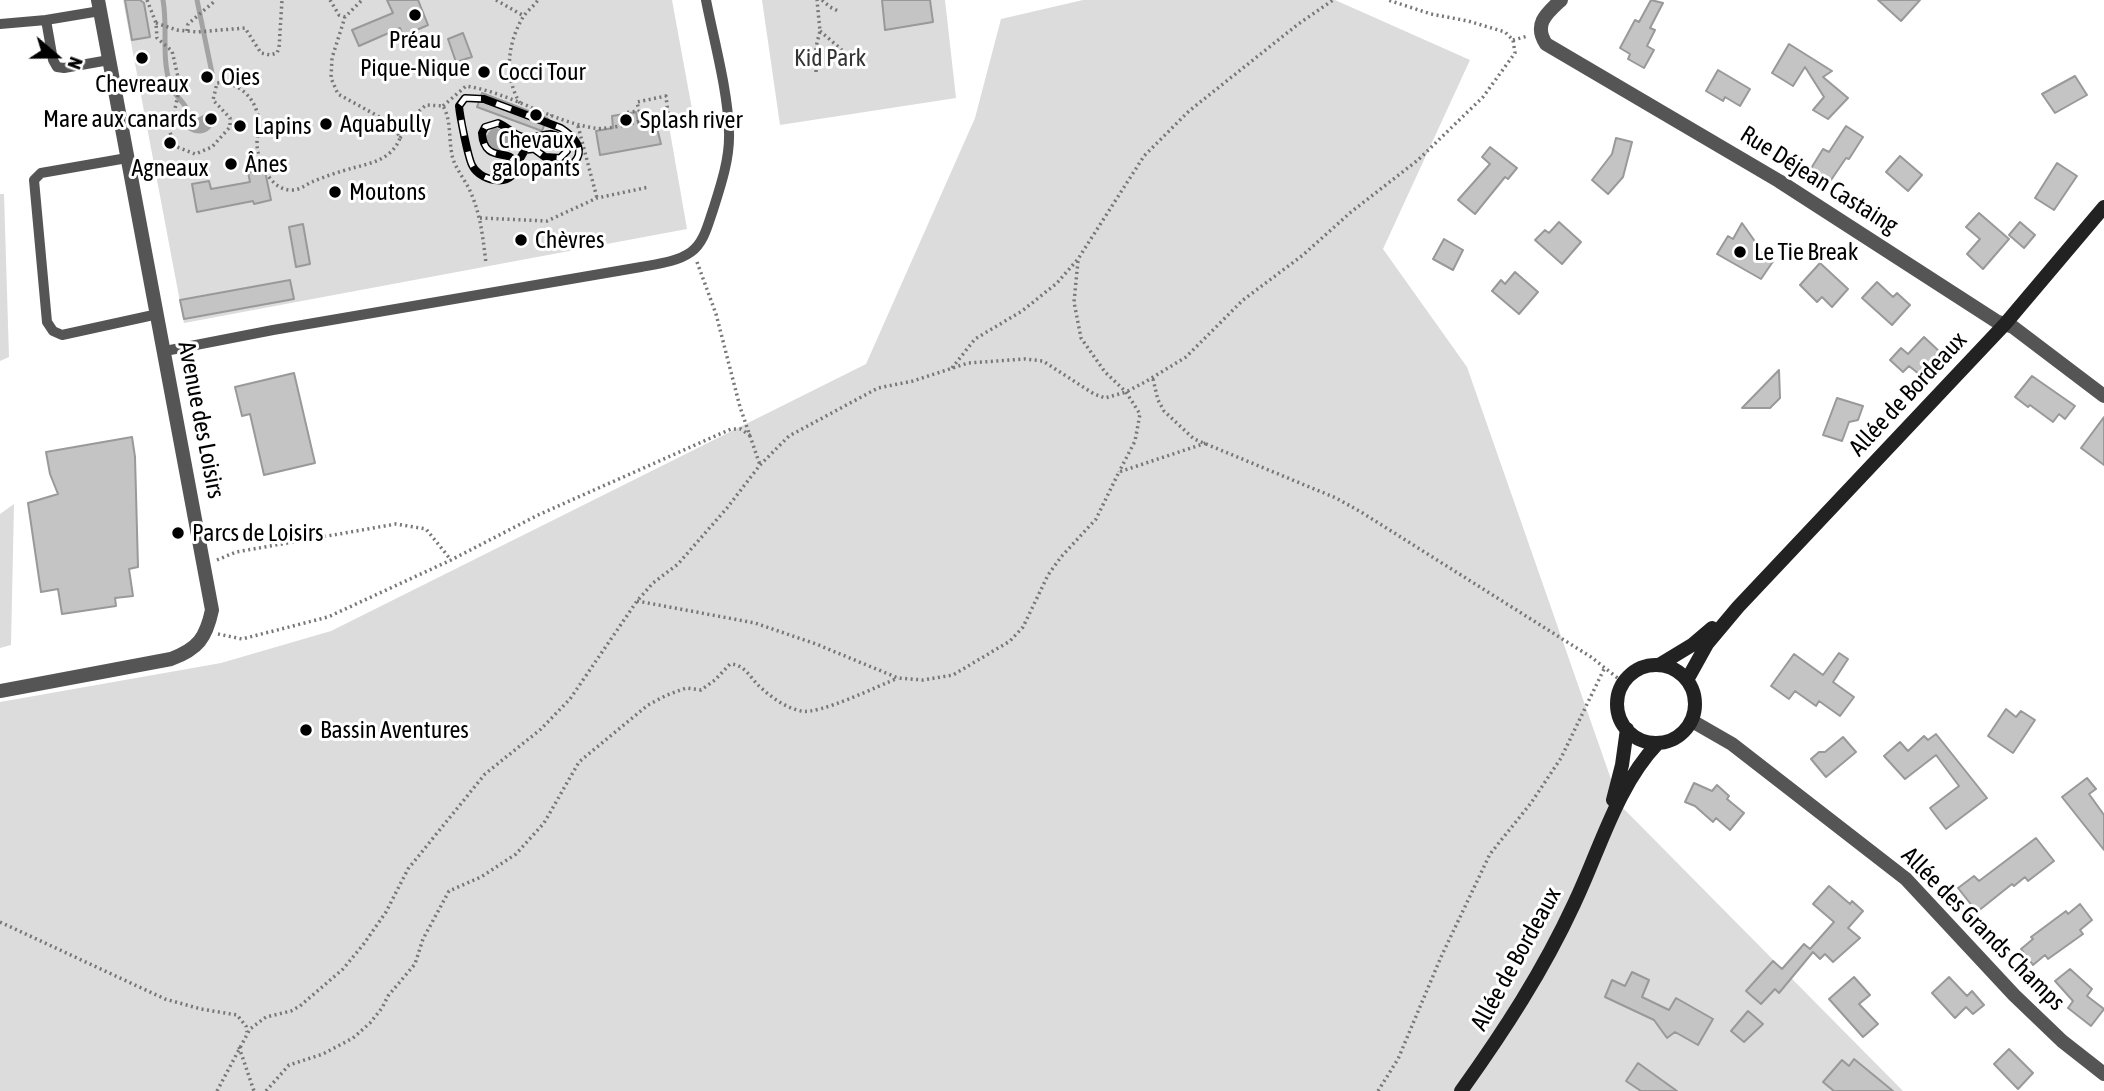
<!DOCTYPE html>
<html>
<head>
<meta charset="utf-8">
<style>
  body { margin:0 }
  #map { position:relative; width:2104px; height:1091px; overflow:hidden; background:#fff; font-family:"Asap Condensed",sans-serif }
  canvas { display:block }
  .north { position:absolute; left:21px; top:21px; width:70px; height:70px; -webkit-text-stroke:5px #fff; paint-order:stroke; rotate:110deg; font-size:19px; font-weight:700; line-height:28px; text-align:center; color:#000 }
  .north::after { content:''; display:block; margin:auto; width:24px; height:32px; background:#000; clip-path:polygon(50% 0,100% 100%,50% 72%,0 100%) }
</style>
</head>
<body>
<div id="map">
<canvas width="2104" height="1091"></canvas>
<div class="north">N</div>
</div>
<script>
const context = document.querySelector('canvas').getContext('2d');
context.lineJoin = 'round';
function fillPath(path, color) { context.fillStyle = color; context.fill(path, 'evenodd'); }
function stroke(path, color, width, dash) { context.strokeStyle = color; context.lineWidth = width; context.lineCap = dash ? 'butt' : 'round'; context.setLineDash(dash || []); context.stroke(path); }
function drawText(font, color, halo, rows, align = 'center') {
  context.font = font + ' "Asap Condensed",sans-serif'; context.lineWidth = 6; context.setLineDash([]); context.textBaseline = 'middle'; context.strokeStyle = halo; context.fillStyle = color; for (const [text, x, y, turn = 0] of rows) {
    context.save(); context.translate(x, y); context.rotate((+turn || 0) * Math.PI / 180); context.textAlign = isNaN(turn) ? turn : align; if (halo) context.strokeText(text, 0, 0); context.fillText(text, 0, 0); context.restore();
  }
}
const green = new Path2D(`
  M123,0H672L694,120L669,126L687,229L184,323Z
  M762,0H945L956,98L780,125Z
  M1083,0H1335L1470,60L1383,249L1467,367L1620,805L1903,1091H0V702L221,663L331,631L866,364L975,118L1001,19Z
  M0,194H4L9,357L0,361Z
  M14,504L11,645L0,648V514Z`);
const water = new Path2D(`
  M209,112L216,118C212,132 201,138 188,130L190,122Z
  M495,127L506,132L516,145L511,151L494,150L486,145C485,136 488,131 495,127Z`);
const stream = new Path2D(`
  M163,0C168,27 161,57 170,84C175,100 188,100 190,122
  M197,0L212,73`);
const building = new Path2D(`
  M125,0H140L144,3L150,37L132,40Z
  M387,0H418L428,25L403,36L400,28L359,46L352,30L393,13Z
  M882,0H930L933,22L885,30Z
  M1651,0L1663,3L1650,28L1655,30L1647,46L1654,50L1644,68L1628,59L1630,54L1620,48L1635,20L1639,22Z
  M1878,0H1920L1901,21Z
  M463,33L472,57L456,62L448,39Z
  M1789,44L1832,71L1823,77L1848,98L1828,119L1813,110L1824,97L1805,67L1793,86L1772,73Z
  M1718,70L1750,89L1740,106L1725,97L1723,101L1706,91Z
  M2075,76L2087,95L2055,113L2042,94Z
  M482,93L547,118L542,131L477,107Z
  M636,112L638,123L655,120L661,144L600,155L596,131L613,128L612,116Z
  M1846,126L1863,137L1849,159L1846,158L1829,183L1810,170L1823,149L1829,152Z
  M1616,138L1632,142L1623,177L1608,194L1592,180L1612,154Z
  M1490,147L1517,168L1508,179L1505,177L1475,214L1458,200L1490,164L1482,157Z
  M1900,156L1922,175L1908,191L1886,172Z
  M2057,163L2077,176L2054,210L2035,198Z
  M265,171L271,200L254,204L253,201L197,212L192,184L209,181L211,189L250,182L248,172Z
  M1979,213L2009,239L1983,269L1967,254L1980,239L1966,227Z
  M1559,222L1581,242L1562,264L1535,240L1545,230L1549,233Z
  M2020,222L2035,235L2024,248L2009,235Z
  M1742,223L1754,240L1757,250L1774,260L1761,279L1717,254L1728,236L1733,239Z
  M303,224L310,264L296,267L289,227Z
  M1444,239L1463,250L1453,270L1433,259Z
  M1820,263L1848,289L1832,307L1822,297L1817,302L1800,285Z
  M1515,272L1538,292L1519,314L1492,291L1501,280L1505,284Z
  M290,280L294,299L184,319L180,300Z
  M1877,282L1893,297L1897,293L1910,305L1892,325L1862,298Z
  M1924,337L1940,352L1919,374L1909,366L1903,372L1890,360L1901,348L1908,354Z
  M1779,370L1780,398L1770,408H1742Z
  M294,373L315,463L264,475L250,414L242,416L235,387Z
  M2032,376L2075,406L2065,419L2059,414L2053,422L2030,405L2028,407L2015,397Z
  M1837,398L1863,406L1858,420L1849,422L1842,441L1823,435Z
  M2104,417V465L2081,448Z
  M132,437L135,457L138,567L129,569L133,596L115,598L116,606L62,614L58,589L41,592L28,503L58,494L50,474L46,452Z
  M1839,653L1848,659L1833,682L1854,697L1840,716L1819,701L1816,706L1795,691L1789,699L1771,686L1794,654L1823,675Z
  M2006,709L2016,717L2021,711L2035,720L2013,753L1988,736Z
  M1936,734L1987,798L1946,829L1930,808L1959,786L1936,755L1905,779L1884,756L1900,742L1908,751L1924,736L1928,740Z
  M1843,737L1856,752L1826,777L1811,759L1819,752H1825Z
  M2087,778L2096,789L2089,794L2104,815V850L2062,797Z
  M1694,783L1712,791L1717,785L1729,796L1727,799L1744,813L1730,830L1716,818L1713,822L1695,806L1685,802Z
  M2036,838L2054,861L2028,881L2025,877L2014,886L2012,884L1977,912L1958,888L1974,876L1979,881Z
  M1829,886L1850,904L1852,901L1863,911L1848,928L1860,938L1833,962L1825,954L1820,959L1813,952L1779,993L1775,989L1761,1004L1746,991L1773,961L1782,969L1804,944L1810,949L1834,922L1813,904Z
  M2080,904L2092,920L2080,930L2083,934L2048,959L2045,955L2033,965L2021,949L2033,939L2031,937L2066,911L2068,914Z
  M2070,969L2092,989L2087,996L2104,1009L2091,1026L2068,1008L2073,1001L2055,981Z
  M1632,972L1649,980L1642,997L1669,1010L1676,998L1713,1019L1698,1045L1675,1032L1667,1038L1654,1020L1605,997L1612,980L1625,986Z
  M1854,977L1870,995L1859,1004L1878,1024L1863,1037L1829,999Z
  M1949,977L1967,996L1972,991L1984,1005L1973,1014L1966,1007L1955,1018L1932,993Z
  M1748,1011L1763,1024L1744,1042L1731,1031Z
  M2009,1049L2033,1073L2018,1089L1994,1064Z
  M1854,1059L1893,1091H1834L1823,1082L1842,1060L1849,1066Z
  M1638,1063L1677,1091H1641L1626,1081Z`);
const path = new Path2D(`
  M147,0L156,23L157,38L172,51L178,77L179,90L170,132L173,141L177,147L195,154L212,147L230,127V118L213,100L217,83C239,81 257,99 259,122C260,129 257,136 257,143C257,161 271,191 292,190C300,190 305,185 312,182C323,177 341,171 353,168C372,163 392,159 400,138L396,129L385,120L338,94L331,78L332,58L345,17L362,0
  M330,0L339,15L345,17
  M496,0L524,16
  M822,0L830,7L840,12
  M156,23L177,30L197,32L245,28L261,53L270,55L277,53L279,48L282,0
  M187,31L188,24L216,0
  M820,31L842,50
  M1513,40L1528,36
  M816,72V47L820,31L817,0
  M520,103C504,77 507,44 523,17C527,11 534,6 538,0
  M443,106L466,86C511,93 550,121 594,128C610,131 651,118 668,114L666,96L637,102L639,111L624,113V116
  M537,118L549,120L552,115
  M578,126L597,198
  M400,138L418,112L426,105L443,106C452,121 448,141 453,159C457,171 466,181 471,193C481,216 483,239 486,263
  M480,218L547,221L597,198L649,187
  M1078,261L1074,302L1081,338L1105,372L1126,392L1140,414L1135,441L1119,472
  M697,262L716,314L740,407L760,465
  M952,368L975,339L1022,311L1057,283L1078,259L1144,156L1189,111L1297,25L1333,0
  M1153,379L1158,400L1164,411L1194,439L1336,498L1361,512L1591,657L1624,683
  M217,560L236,552L396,524L426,529L451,560
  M637,601L755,623L816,644L898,678L923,680L953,675L1010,641L1023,627L1048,575L1061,557L1096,519L1119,472L1206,443
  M218,634L242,639L328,617L451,560L538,515L731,429H741L752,437
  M0,922L165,999L201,1009L237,1015L246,1026L247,1032
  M239,1047L254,1091
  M217,1091L250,1029L266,1017L291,1011L300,1006L343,969L363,945L386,912L408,869L485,774L541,729L570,699L637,601L653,583L678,564L727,508L760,465L789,436L878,388L913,381L968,363L1025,359L1043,361L1094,394L1105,398L1126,392L1145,382L1186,357L1243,300L1303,255L1351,212L1418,160L1483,97L1515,53L1513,40L1505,32L1468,21L1431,14L1388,0
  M266,1091L289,1065L323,1054L353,1038L370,1023L382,1008L388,996L415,964L423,939L449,891L481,877L516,854L544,823L579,762L648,705L667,695L686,688L701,690L715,680L730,664C744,664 750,677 759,686C771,697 784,707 801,711C819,715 878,686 898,678
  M1378,1091L1398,1059L1441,957L1490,854L1531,803L1561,758L1605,667`);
const lane = new Path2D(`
  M46,20L53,60L57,67L64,68L109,60
  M0,24L46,20L100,11
  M127,158L41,173L34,180L47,322L53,331L62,335L158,314
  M165,351L273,330L641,267C657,264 677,262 691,252C704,243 708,224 713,210C721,185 730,158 729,132C728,91 714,41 706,0`);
const street = new Path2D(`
  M1561,0C1547,13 1533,24 1546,44L1779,181L1996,321L2013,327L2104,396
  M0,691L171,659C198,649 206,638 212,610L98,0
  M1692,721L1732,744L1906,879L2014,995L2062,1041L2104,1074`);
const secondary = new Path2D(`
  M1659,665L1692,645L1712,628
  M1617 704a39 39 0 1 1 78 0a39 39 0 1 1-78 0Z
  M1687,680L1707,644L1738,607L2005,324L2104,207
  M1613,800L1622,765L1627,729
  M1461,1091C1504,1031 1543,971 1574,904C1600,850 1616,787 1658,743`);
const rail = new Path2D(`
  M465,98L484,99L561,128C609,160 549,183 521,169L518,162L525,150L534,149L545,157L560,158L567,151L566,142C548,125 542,141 523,137C513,135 508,127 498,123L485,127L482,133C484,164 510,148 514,162C520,188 481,184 472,165C468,157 460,117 459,106Z`);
const markers = [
  [415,15,7,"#000"],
  [142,58,7,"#000"],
  [484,72,7,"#000"],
  [207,77,7,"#000"],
  [536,115,7,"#000"],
  [211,119,7,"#000"],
  [626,120,7,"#000"],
  [326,124,7,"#000"],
  [240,126,7,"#000"],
  [170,143,7,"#000"],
  [231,164,7,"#000"],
  [335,192,7,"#000"],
  [521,240,7,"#000"],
  [1740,252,7,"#000"],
  [178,533,7,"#000"],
  [306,730,7,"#000"]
];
const poiNames = [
  ["Préau",415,40,"center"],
  ["Pique-Nique",415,68,"center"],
  ["Cocci Tour",498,72],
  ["Oies",221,77],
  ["Chevreaux",142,84,"center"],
  ["Mare aux canards",197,119,"right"],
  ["Splash river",640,120],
  ["Aquabully",340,124],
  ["Lapins",254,126],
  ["Chevaux",536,140,"center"],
  ["galopants",536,168,"center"],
  ["Ânes",245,164],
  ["Agneaux",170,168,"center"],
  ["Moutons",349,192],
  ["Chèvres",535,240],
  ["Le Tie Break",1754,252],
  ["Parcs de Loisirs",192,533],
  ["Bassin Aventures",320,730]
];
const parkNames = [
  ["Kid Park",830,58]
];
const streetNames = [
  ["Rue Déjean Castaing",1819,180,32],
  ["Allée de Bordeaux",1908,394,-47],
  ["Avenue des Loisirs",201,420,79],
  ["Allée des Grands Champs",1983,929,45],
  ["Allée de Bordeaux",1516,959,-61]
];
fillPath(green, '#dcdcdc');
fillPath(water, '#a3a3a3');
stroke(stream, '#a3a3a3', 5);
fillPath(building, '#c4c4c4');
stroke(building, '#999', 2);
stroke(path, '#777', 3.5, [2, 3.5]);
stroke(lane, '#555', 10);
stroke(street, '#555', 14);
stroke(secondary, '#222', 14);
stroke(rail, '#000', 8);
stroke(rail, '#fff', 5, [16]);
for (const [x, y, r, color] of markers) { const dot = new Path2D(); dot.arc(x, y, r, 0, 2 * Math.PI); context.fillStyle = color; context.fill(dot); stroke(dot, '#fff', 2.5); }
drawText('24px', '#000', '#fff', poiNames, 'left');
drawText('24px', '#333', '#fff', parkNames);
drawText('24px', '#000', '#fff', streetNames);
</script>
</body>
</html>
